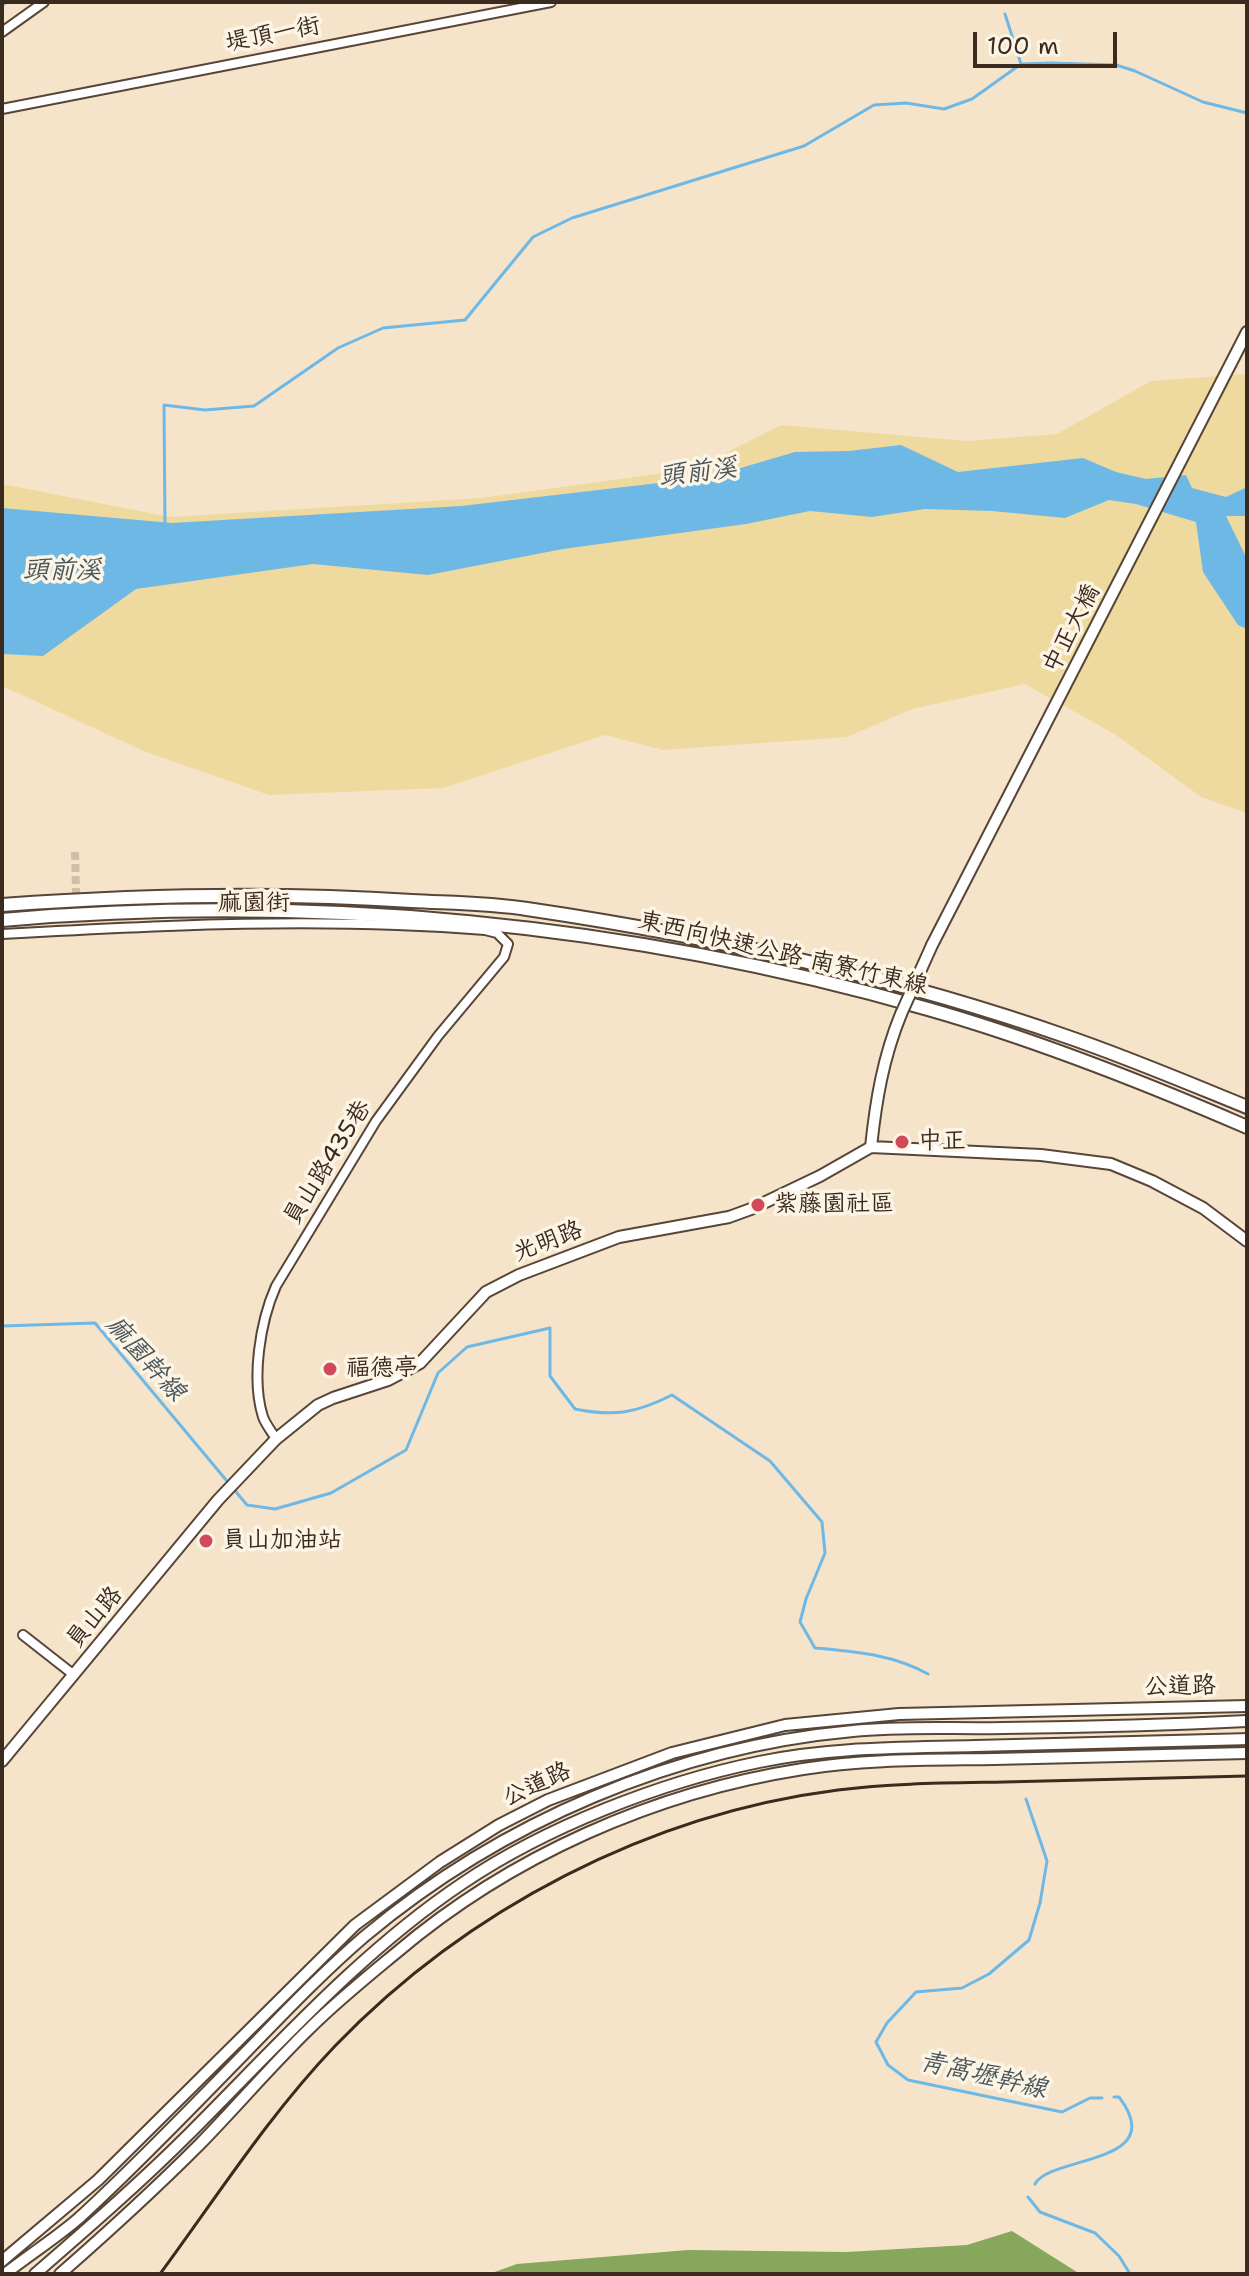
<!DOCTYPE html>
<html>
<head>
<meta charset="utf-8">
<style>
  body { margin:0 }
  #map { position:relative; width:1249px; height:2276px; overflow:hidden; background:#f6e4ca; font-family:"Shantell Sans",sans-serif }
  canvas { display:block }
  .frame { position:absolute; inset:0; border:4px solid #3b2a1e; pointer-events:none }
  .scale { position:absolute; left:973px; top:32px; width:144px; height:36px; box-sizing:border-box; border:4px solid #3b2a1e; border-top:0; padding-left:10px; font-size:24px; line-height:28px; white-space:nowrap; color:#3b2a1e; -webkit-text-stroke:6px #fcf5e5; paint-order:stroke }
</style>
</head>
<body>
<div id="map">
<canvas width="1249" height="2276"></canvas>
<div class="frame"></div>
<div class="scale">100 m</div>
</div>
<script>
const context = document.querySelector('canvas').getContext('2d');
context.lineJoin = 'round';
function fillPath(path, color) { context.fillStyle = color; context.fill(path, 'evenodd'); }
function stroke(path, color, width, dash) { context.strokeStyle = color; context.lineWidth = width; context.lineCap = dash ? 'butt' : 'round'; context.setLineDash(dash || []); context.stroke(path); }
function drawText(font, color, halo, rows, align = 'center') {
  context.font = font + ' "Shantell Sans","LXGW WenKai TC",sans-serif'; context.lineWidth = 7; context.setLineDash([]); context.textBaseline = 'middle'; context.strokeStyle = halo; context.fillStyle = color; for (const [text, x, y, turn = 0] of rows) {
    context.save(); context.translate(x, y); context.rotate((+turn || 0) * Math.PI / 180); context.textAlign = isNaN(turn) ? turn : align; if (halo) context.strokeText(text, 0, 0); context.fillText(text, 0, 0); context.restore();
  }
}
const forest = new Path2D(`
  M1012,2231L1080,2274H489L517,2264L688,2250L847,2252L967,2245Z`);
const sand = new Path2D(`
  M1247,374V813L1201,797L1116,735L1025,684L912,709L847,737L663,750L605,735L443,788L269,795L146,752L2,686V484L170,517L481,498L694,469L781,425L967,441L1057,434L1151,381Z`);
const water = new Path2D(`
  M901,445L958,472L1083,458L1116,472L1146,479L1186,475L1192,488L1226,497L1247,487V516H1226L1247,559V629L1238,625L1203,572L1196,522L1136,504L1109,500L1065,518L992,511L925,509L872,517L810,511L746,524L563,549L428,575L313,564L136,589L43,656L2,654V508L172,523L461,506L710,477L795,452L849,451Z`);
const stream = new Path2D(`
  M2,5L7,2
  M1005,14L1021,64L1051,63L1116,65L1135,71L1203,102L1247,113
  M165,526L164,405L205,410L254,406L338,348L383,328L465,320L533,237L572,218L804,146L874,105L906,103L944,109L972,99L1021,64
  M2,1326L95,1323L247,1505L275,1509L331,1493L406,1450L438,1373L467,1347L550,1328V1376L575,1409C615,1417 636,1413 672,1395L770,1461L822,1522L825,1553L806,1599L800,1622L815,1648C856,1652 891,1654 928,1674
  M1026,1799L1047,1861L1040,1903L1029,1940L989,1974L962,1988L916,1992L887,2023L876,2042L888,2065L908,2080L1062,2112L1090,2098H1102
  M1035,2184C1051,2155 1171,2165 1119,2097H1114
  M1028,2197L1040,2212L1095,2233L1119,2256L1130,2274`);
const minorTunnel = new Path2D(`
  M75,852L77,930`);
const minor = new Path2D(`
  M2,32L44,2
  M2,109L551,2
  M2,934C162,925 324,917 485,930L497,933L508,944L504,957L438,1036L376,1121L276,1286C260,1322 251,1379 263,1417C266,1425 272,1432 276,1439
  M23,1635L74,1675`);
const tertiary = new Path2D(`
  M932,945L1247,332
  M871,1147C876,1100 883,1058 901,1014
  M2,1761L218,1500L276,1439L318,1405L333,1398L388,1380L420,1363L486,1292L519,1275L619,1237L729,1217L751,1209L820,1176L871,1147L1041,1155L1111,1164L1152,1181L1203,1208L1247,1241
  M2,2261L98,2180L355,1925L440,1862L499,1825L548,1800L672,1753L785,1725L899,1714L1247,1706
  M5,2274C29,2255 56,2238 79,2218C137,2165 192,2107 247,2051C285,2012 323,1972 365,1936C501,1822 676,1747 853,1731C903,1726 953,1729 1003,1728C1085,1727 1166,1725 1247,1721
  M35,2274C88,2228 141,2182 190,2133C277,2046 360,1952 463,1883C546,1827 661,1782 759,1762C829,1747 903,1748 975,1746C1065,1744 1156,1741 1247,1739
  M60,2274C108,2232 155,2189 200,2144C237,2106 271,2066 309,2029C336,2002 367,1977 396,1953C510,1856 655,1792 803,1769C865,1759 930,1760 994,1759C1078,1757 1163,1755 1247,1753`);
const trunk = new Path2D(`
  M2,905C139,895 275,892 412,901C450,903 489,903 527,909C710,936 894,976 1068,1037C1129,1058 1188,1083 1247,1107
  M2,920C314,893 628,923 928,1009C1037,1040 1143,1082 1247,1127`);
const rail = new Path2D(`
  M160,2274C216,2198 269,2115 335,2046C467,1909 649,1814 838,1790C893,1783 949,1783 1004,1782C1085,1780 1166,1778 1247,1776`);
const tertiaryBridge = new Path2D(`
  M901,1014L932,945`);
const markers = [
  [902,1142,8,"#d1495b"],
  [758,1205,8,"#d1495b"],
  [330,1369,8,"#d1495b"],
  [206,1541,8,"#d1495b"]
];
const streetNames = [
  ["堤頂一街",273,35,-11],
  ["中正大橋",1072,629,-63],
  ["麻園街",254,904],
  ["東西向快速公路 南寮竹東線",783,954,13],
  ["員山路435巷",328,1163,-58],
  ["光明路",548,1242,-21],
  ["員山路",95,1618,-50],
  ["公道路",1180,1687,-1],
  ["公道路",537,1785,-25]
];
const poiNames = [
  ["中正",918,1142],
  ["紫藤園社區",774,1205],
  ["福德亭",346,1369],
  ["員山加油站",222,1541]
];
const waterNames = [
  ["頭前溪",698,473,-7],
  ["頭前溪",62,571],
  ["麻園幹線",145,1359,48],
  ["青窩壢幹線",983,2076,13]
];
fillPath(forest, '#86a75c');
fillPath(sand, '#eeda9e');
fillPath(water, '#6eb8e6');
stroke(stream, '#6eb8e6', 3);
stroke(minorTunnel, '#d1bfa8', 8, [8, 4]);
stroke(minor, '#574638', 12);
stroke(tertiary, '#574638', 14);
stroke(trunk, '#574638', 16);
stroke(minor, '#fff', 8);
stroke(tertiary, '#fff', 10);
stroke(trunk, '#fff', 12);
stroke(rail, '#3b2a1e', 3);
stroke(tertiaryBridge, '#574638', 14, []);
stroke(tertiaryBridge, '#fff', 10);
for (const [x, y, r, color] of markers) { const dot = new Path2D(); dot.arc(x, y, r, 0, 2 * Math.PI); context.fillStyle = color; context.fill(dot); stroke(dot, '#fcf5e5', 3); }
drawText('24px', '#3b2a1e', '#fcf5e5', streetNames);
drawText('24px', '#3b2a1e', '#fcf5e5', poiNames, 'left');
drawText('italic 26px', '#4a555a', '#fcf5e5', waterNames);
</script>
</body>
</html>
